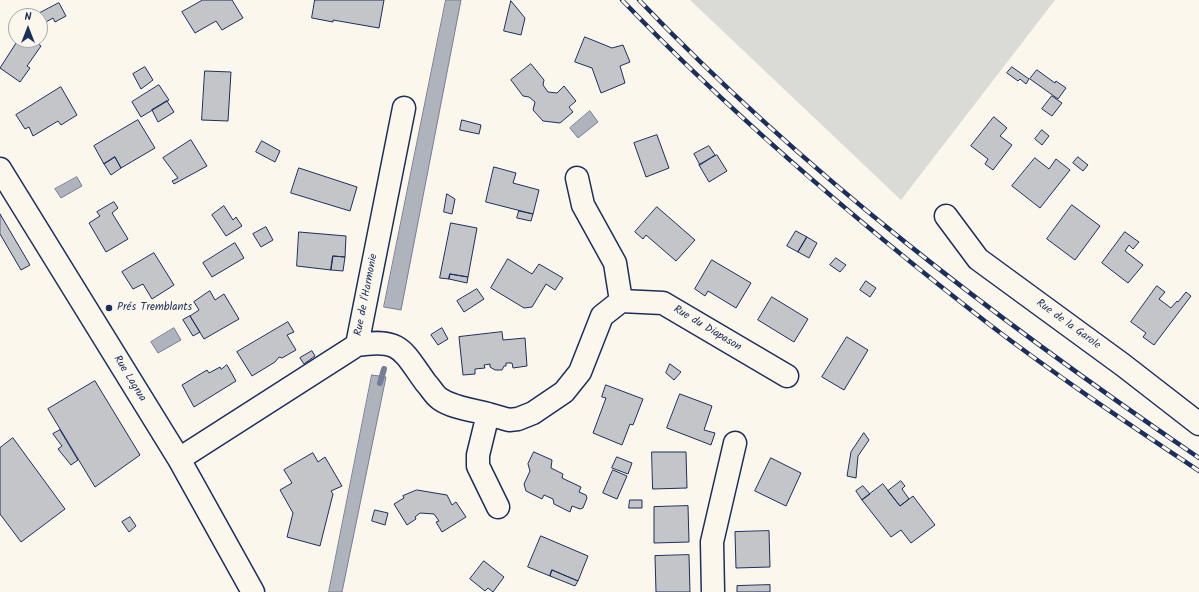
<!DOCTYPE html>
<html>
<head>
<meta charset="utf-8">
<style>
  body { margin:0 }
  #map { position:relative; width:1199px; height:592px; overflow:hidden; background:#fbf7ec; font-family:Kalam,sans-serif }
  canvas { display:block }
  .north { position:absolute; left:8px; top:8px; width:40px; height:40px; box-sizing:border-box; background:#fbf7ec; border:1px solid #a1a7b3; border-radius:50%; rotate:0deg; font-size:11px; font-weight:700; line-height:16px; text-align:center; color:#1b2f5e }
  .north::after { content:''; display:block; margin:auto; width:14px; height:18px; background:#1b2f5e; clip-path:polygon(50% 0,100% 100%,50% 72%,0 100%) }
</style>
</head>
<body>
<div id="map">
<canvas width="1199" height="592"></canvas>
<div class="north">N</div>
</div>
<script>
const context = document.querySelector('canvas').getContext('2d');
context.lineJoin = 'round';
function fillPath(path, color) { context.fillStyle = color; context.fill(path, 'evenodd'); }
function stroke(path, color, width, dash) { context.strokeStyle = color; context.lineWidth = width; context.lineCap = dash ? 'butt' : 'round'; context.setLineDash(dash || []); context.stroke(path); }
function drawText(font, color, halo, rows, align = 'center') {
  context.font = font + ' Kalam,sans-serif'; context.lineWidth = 3; context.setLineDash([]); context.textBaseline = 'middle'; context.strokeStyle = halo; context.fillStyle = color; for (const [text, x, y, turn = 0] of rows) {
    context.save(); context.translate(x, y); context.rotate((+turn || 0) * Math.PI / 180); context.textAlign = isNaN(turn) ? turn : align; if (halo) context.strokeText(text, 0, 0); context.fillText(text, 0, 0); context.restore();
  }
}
const green = new Path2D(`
  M690,0H1055L901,200Z`);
const water = new Path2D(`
  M446,0H461L401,310L384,307Z
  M590,111L598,122L578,138L570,128Z
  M77,177L82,186L61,198L55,189Z
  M174,328L181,340L158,353L151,342Z
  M372,375L386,377L342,592H329Z`);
const stream = new Path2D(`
  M380,383L384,369`);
const building = new Path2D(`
  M203,0H232L243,18L222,30L216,21L195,33L182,12Z
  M315,0H384L379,28L333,20V22L312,18Z
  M511,1L525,18L521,35L504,31Z
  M59,3L66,16L55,22L53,18L44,23L38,14Z
  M40,37L42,38L37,43L41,46L27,66L30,68L20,82L0,68L18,40H40Z
  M585,37L612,48L623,45L630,62L620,66L625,83L601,93L592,68L575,62Z
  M531,64L544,80L543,85L548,92L557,93L564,86L576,101L569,107L573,112L560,123L543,121L533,110L535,102L529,97L523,96L511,80Z
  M145,67L153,80L141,89L133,74Z
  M1012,67L1029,79L1026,84L1020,79L1018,81L1007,73Z
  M1037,70L1055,83L1056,81L1066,88L1058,99L1030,79Z
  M205,71L231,72L228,121L202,120Z
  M159,85L169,100L141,117L132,102Z
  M61,87L77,115L61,125L58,121L33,136L29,127L25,129L16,115Z
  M1052,96L1062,103L1052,116L1042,109Z
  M167,101L174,112L158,122L152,110Z
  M994,117L1007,128L1000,136L1012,145L993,170L985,164L988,159L971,146Z
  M138,120L155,148L121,168L115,157L104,164L94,146Z
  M462,120L481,125L479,134L460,130Z
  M1042,130L1049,136L1042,145L1035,139Z
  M657,135L669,168L646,177L634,143Z
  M191,140L207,166L174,184L172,181L178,178L163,158Z
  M262,141L280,151L275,162L256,152Z
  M709,146L715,155L700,165L694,154Z
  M717,155L727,171L709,182L699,165Z
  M115,157L121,168L111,175L104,164Z
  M1078,157L1088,165L1083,171L1073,163Z
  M1035,158L1049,169L1056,159L1070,170L1040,208L1012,186Z
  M494,167L516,173L513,183L539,190L533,214L486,202Z
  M299,168L357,187L350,211L291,193Z
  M447,194L455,199L452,214L444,212Z
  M114,202L118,208L112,213L128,239L106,252L89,223L100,216L97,212Z
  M1072,205L1100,226L1075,260L1047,239Z
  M224,206L233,220L236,217L242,226L226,236L212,215Z
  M657,207L695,240L676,261L646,235L643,239L635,232Z
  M519,211L533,214L531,221L517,218Z
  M0,214L30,265L21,270L0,234Z
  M451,223L477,228L468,277L450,274L449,279L440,278Z
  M266,227L273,240L261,247L253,234Z
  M796,231L807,237L798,252L787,246Z
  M299,232L346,236L345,257L333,256L331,270L297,266Z
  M1125,232L1139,242L1133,249L1129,245L1125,251L1143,265L1128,283L1102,263Z
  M807,237L817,243L809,258L798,252Z
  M235,243L244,258L212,277L203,263Z
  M154,253L174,285L152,299L143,284L133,289L122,272Z
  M333,256L345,257L343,271L331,270Z
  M836,258L846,265L840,272L830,265Z
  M508,259L532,274L539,264L563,278L555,290L546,284L532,307L524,308L491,288Z
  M712,260L751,283L736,308L708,291L705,296L695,289Z
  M450,274L468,277L467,283L449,279Z
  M866,281L876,288L870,297L860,290Z
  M1157,286L1165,292L1159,299L1171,308L1177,301L1178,302L1186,292L1191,296L1154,345L1143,337L1146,333L1131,322Z
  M477,289L484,299L464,312L457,301Z
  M210,291L215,300L224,294L239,319L204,339L190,316L199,310L194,302Z
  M772,297L808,319L794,342L758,320Z
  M190,316L200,332L193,336L183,320Z
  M288,322L294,332L287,335L296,350L282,358L279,357L275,362L252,376L237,352Z
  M442,328L448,339L438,345L431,335Z
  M502,332L503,340L525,338L527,366L513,368L512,363H506V366H504L502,370H495L490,367V364L484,365L485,368L475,369V374L463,375L459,337Z
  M847,337L868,350L844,390L822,377Z
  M312,351L315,356L304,364L300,358Z
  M670,364L681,372L674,380L666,373Z
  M227,365L236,381L194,407L182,385L207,370L209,373L220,367L221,369Z
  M95,381L140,455L95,487L48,409Z
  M606,385L643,399L633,425L630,424L622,445L593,433L606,398L602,397Z
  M680,394L712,406L704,430L715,433L711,445L667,428Z
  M60,430L78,460L71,465L58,449L62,446L53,434Z
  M864,433L869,440L858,456L856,478L847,476L851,452Z
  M13,438L65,509L21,542L0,514V448Z
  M534,452L552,460L551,468L563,474L562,478L581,487L579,492L586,495L587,498L583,508L580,509L572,506L570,512L554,504L553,499L544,495L542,499L526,491L524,484L530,471L528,464Z
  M652,452H686L687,488L653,489Z
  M313,453L318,462L325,457L342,486L331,491L333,494L320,546L287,537L293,513L280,490L292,483L284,470Z
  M617,457L632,463L628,474L612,468Z
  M771,458L801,473L786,506L755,491Z
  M613,470L627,476L617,499L603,493Z
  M901,481L905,486L902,489L909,499L900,506L888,491Z
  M883,484L900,506L913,496L935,525L911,543L901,530L891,537L862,500Z
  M863,486L870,494L862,500L856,491Z
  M417,490L447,495L452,505L456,502L466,517L442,532L436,522L439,521L434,514L420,513L415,517L416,519L407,525L394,504L404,498L403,496Z
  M630,500H642V508H629Z
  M688,506L689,542L654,543V507Z
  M375,510L388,513L385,525L372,521Z
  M130,517L136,526L129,532L122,522Z
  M769,531L770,567L736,568L735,532Z
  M541,536L588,556L578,581L552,570L550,576L528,567Z
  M689,555L690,592H656L655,556Z
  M484,561L504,577L493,592L488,588L485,591L470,579Z
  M552,570L578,581L575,586L550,576Z
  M770,585V592H737V586Z`);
const street = new Path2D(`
  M0,169L179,459L253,592
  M577,178L583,205L615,263L621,301L663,303L787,376
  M946,216L978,259L1123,365L1199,424
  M357,345L404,108
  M488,414L509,420L518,419L533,413L564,392L580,372L602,316L621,301
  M179,459L357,345C401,338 402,350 426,383C431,388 434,395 440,399C453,408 473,410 488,414L478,455V466L498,507
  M713,592L712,542L735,443`);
const rail = new Path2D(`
  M622,0C735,118 861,225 990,325C1058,377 1129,424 1199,471
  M639,0C806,175 1000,322 1199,458`);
const markers = [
  [109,308,4,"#1b2f5e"]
];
const streetNames = [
  ["Rue de l'Harmonie",367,295,-79],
  ["Rue de la Garole",1068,325,36],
  ["Rue du Diapason",707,329,31],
  ["Rue Lagrua",129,379,58]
];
const poiNames = [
  ["Prés Tremblants",117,308]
];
fillPath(green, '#dadad7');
fillPath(water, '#afb3bb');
stroke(water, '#747e96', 1);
stroke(stream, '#747e96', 6);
fillPath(building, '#c3c5c9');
stroke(building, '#1b2f5e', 1);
stroke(street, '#1b2f5e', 25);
stroke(street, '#fbf7ec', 22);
stroke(rail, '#1b2f5e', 4.5);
stroke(rail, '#fbf7ec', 3, [9]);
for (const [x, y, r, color] of markers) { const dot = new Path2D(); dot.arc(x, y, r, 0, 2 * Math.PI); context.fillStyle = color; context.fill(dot); stroke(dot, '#fbf7ec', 1.5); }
drawText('11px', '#1b2f5e', '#fbf7ec', streetNames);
drawText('11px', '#1b2f5e', '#fbf7ec', poiNames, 'left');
</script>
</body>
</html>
